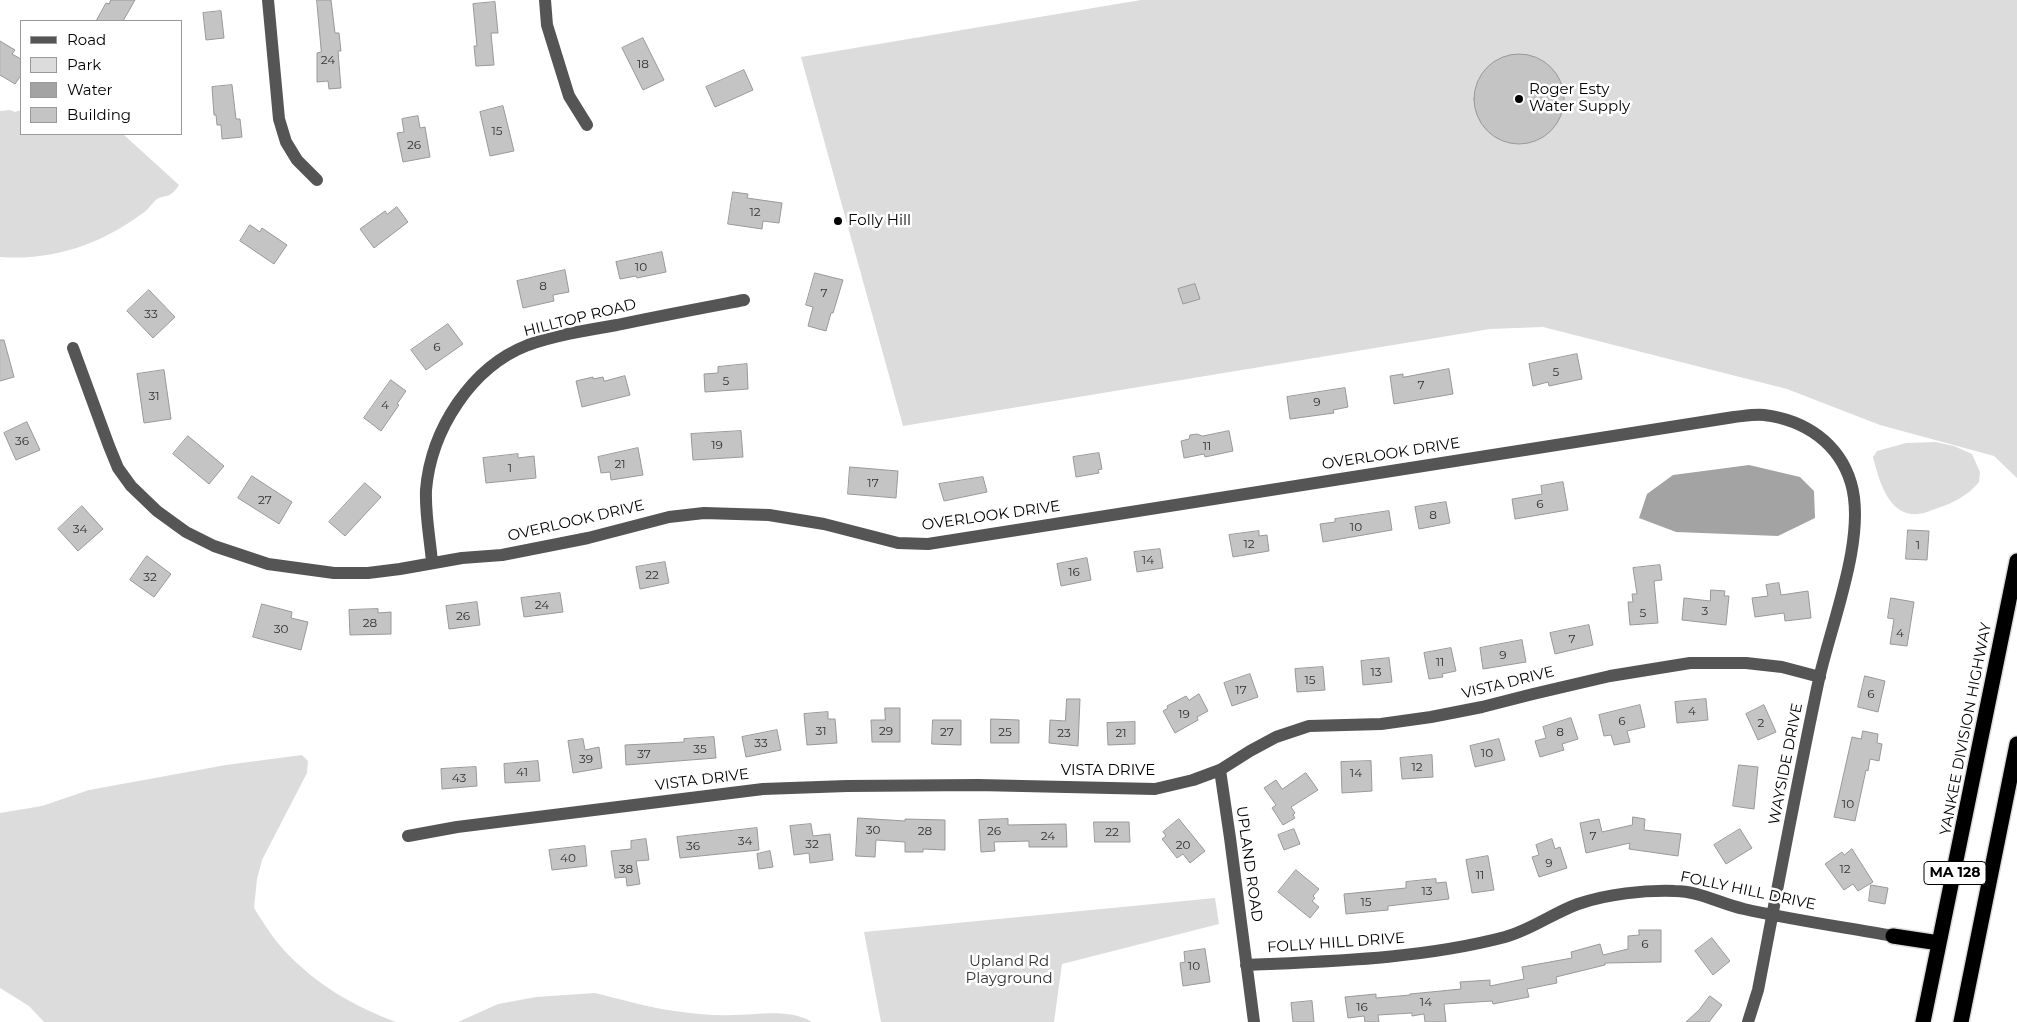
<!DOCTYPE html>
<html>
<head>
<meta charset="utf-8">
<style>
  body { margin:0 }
  #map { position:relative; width:2017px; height:1022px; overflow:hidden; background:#fff; font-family:Montserrat,sans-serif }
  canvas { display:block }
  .legend { position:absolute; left:20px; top:20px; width:162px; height:115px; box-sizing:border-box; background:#fff; border:1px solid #999; margin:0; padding:6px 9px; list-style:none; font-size:15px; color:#000 }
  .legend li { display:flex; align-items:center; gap:10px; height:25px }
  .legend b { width:25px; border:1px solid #999 }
</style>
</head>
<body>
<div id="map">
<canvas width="2017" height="1022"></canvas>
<ul class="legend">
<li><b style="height:6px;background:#555"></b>Road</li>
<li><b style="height:14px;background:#dcdcdc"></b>Park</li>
<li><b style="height:14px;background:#a3a3a3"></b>Water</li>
<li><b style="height:14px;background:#c4c4c4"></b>Building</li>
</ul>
</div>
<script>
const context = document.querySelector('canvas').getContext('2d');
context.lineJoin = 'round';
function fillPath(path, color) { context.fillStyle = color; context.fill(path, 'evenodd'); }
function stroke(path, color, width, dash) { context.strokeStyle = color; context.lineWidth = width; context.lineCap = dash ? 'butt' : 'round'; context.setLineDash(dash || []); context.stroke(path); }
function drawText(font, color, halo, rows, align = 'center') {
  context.font = font + ' Montserrat,sans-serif'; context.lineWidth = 5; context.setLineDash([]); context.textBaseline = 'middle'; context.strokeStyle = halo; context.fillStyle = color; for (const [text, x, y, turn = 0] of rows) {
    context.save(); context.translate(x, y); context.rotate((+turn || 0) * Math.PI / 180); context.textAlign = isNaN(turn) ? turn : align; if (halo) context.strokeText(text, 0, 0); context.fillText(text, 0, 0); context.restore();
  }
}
const green = new Path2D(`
  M1141,0H2017V478L1994,456L1880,425L1787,389L1543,327L1490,329L903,426L801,57Z
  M10,110L15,112L21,110V134H123L179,185C177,188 174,192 171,194C167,197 162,196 157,199C152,203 149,209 143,213C101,244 54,261 0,257V111Z
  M1935,442L1954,446L1972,454L1980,472L1979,482C1967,496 1955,502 1938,508C1930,511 1921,515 1912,514C1887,512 1878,477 1873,457L1877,451L1906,443Z
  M302,755L308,761L307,773L262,860L257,879L254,908C263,922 272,937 283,949C315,984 353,1006 396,1022H44L29,1006L0,988V813L42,806L89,790L226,765Z
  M1215,898L1219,924L1062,964L1054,1022H881L864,932Z
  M595,993C624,1000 653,1009 682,1012C698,1014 716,1016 732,1015C757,1015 790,1008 812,1022H458L498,1004L536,997Z`);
const water = new Path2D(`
  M1749,465L1800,477L1814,491L1815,518L1778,536L1676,532L1639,518L1647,494L1673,475Z`);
const building = new Path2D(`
  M111,0H135L123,21H96L106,3L109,4Z
  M317,0H331L335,33H339L341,51H338L341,88L329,89L328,81L317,82V53L321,52Z
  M495,2L498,33H491L494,65L476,66L474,46H477L473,4Z
  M221,11L224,38L206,40L203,13Z
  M643,38L664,80L643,90L622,48Z
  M0,41L15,50L12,54L21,59V75L15,84L0,75Z
  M1474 99a45 45 0 1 1 90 0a45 45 0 1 1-90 0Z
  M744,70L753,90L715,107L706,87Z
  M232,85L236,119H240L242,137L222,139L221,125H217L216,115H214L212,87Z
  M503,106L514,151L490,156L480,112Z
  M418,116L420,128L425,127L430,157L403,162L397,133L404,132L402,119Z
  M733,192L748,194L747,198L782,203L779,223L763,221L762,229L728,224Z
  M397,207L408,222L374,248L360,229L385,211L387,214Z
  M250,225L260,232L262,228L287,245L274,264L240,241Z
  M662,252L666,272L637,278L636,276L620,279L616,262Z
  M565,270L569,292L553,295L554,301L523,308L517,281Z
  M815,273L843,280L833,313H831L826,331L808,326L813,307L806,305Z
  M1195,284L1200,299L1183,304L1178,289Z
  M149,290L175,317L153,338L127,311Z
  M448,324L463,344L426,370L411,350Z
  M0,340H4L14,377L0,381Z
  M1577,354L1582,379L1549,386L1548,382L1533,386L1529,364Z
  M747,364L748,389L705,392L704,374L718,373V367Z
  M1449,369L1453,394L1394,404L1390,376L1403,374V377Z
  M164,370L171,419L144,423L137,374Z
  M625,376L630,395L582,407L576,381L593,377V379L603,377L604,381Z
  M391,380L406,391L397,404L399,405L381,431L364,418Z
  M1345,388L1348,407L1333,410L1334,413L1290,419L1287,397Z
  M27,422L40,450L16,460L4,433Z
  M741,431L743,457L693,460L691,434Z
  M1229,431L1233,451L1205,457L1204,454L1184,458L1181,441L1189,439L1190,435L1197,434L1202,436Z
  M188,436L224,466L209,484L173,454Z
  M638,448L643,475L611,480L610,472L601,473L598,457Z
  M1099,453L1102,469L1098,470L1099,473L1076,477L1073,457Z
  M518,454V458L534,456L536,478L486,483L483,458Z
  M850,467L898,471L896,498L848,494Z
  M252,476L292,502L279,524L238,498Z
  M983,477L987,492L944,501L939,484Z
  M1563,482L1568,510L1515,519L1512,499L1542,494L1541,486Z
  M365,483L381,497L345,536L329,522Z
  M1446,502L1450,523L1419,529L1415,507Z
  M82,506L103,529L78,551L58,529Z
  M1389,511L1392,530L1323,542L1320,524L1335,522V519Z
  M1908,530L1929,531L1927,560L1906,559Z
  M1259,531V536L1267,535L1269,551L1233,557L1229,535Z
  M1160,549L1163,568L1137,572L1134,552Z
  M147,556L171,574L154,597L130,580Z
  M1087,558L1091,580L1061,586L1057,564Z
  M665,562L669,583L640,589L636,567Z
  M1660,565L1662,580L1654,581L1658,623L1630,625L1628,602H1633L1632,594H1637L1633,568Z
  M1779,583L1781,595L1808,591L1811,618L1785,621L1784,613L1755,617L1752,598L1768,596L1766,585Z
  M1711,590L1725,591L1724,596H1729L1726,625L1682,620L1684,598L1710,601Z
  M560,593L563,612L524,617L521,598Z
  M1891,598L1914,602L1907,646L1890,644L1894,619L1888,618Z
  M477,602L480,625L449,629L446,606Z
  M262,604L292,612L291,618L308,622L301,650L253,637Z
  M378,609V613L391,612V634L350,635L349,610Z
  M1589,625L1593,645L1555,654L1550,633Z
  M1522,640L1526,662L1483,669L1480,648Z
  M1451,648L1456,671L1442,674L1443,677L1429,679L1424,653Z
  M1389,658L1392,682L1363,685L1361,661Z
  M1323,667L1325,690L1297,692L1295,669Z
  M1250,674L1258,697L1232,706L1224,683Z
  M1865,676L1885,681L1878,712L1858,707Z
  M1199,694L1208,711L1197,717L1198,720L1175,733L1163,711L1168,708L1167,706L1186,696L1189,700Z
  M1067,699H1080L1078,746L1049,743L1050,720L1065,721Z
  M1706,699L1708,720L1677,723L1675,702Z
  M1640,705L1645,727L1627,731L1630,742L1614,745L1611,735L1604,736L1599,715Z
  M1764,705L1776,732L1758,740L1746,714Z
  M885,708H900V742H872L871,720H885Z
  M828,712V719H835L837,743L807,745L804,714Z
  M1571,718L1578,739L1562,744L1564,750L1540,757L1535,741L1546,738L1543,727Z
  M991,719L1019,720V743H991Z
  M933,720H961V745L932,744Z
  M1135,722V744L1108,745L1107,723Z
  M777,730L781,750L746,757L742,737Z
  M1863,731L1878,734L1877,743L1882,744L1879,761L1870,759L1868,771L1866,770L1855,821L1834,817L1852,737L1861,739Z
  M714,737L716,758L626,765L625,745L684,742V739Z
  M583,739L585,750L599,747L602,768L573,773L568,741Z
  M1499,739L1505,760L1475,767L1470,746Z
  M1432,755L1433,777L1402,779L1400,758Z
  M538,761L540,781L505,783L504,764Z
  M1371,761L1372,791L1342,793L1341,762Z
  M1739,765L1758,767L1754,809L1733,806Z
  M476,767L477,786L442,789L441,769Z
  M1306,773L1318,790L1291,807L1295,813L1293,815L1295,818L1283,825L1272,808L1276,805L1264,788L1276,780L1282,789Z
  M1633,817L1645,819L1644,830L1681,834L1678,856L1629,849L1630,843L1586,853L1580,823L1599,819L1602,832L1632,825Z
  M858,818L905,821V819L945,820V850L923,849V852H905V842L876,840L875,857L856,856Z
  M1008,819V825L1066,824L1067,847H1029V841L994,842L995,851L981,852L979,820Z
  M1179,819L1205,851L1190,863L1183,854L1177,858L1162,839L1166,836L1163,832Z
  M1094,822H1129L1130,842H1095Z
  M811,824L813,836L830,834L833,860L810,863L809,853L794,855L790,826Z
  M757,828L759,850L680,858L677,837Z
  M1294,829L1300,844L1284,850L1278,835Z
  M1740,829L1752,848L1726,864L1714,845Z
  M646,839L649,860L636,861L640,884L627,886L626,877L615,878L611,851L631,849V841Z
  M1552,839L1555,849L1560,847L1567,868L1539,877L1532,857L1539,855L1536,845Z
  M585,846L587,866L552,870L549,850Z
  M1852,849L1873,882L1858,891L1853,884L1844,890L1825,864L1842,852L1844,855Z
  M770,851L773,867L759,869L757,854Z
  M1488,856L1494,890L1472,893L1466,860Z
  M1296,870L1319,889L1313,896L1315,898L1312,901L1319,907L1310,918L1278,892Z
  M1436,879V883L1446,882L1449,899L1388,906V910L1346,914L1344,894L1406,888V882Z
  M1871,885L1888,888L1885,904L1869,901Z
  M1639,930H1661V962L1605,963V965L1556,977L1557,983L1527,989L1529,997L1493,1004L1492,1001L1444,1004L1446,1022H1425L1424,1014L1412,1016V1013L1378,1015L1379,1022H1365L1364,1016L1348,1018L1345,997L1376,994V998L1410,995V994L1461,989L1460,982L1490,980V986L1524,979L1522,967L1572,958L1571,952L1600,944L1603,955L1628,949V936L1639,935Z
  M1712,938L1730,961L1713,975L1695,951Z
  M1205,949L1210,982L1183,986L1180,963L1185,962L1184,952Z
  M1710,996L1722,1005L1709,1022H1686L1699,1010Z
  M1312,1001L1314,1022H1293L1291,1003Z`);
const minor = new Path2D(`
  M268,0L279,119L286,142L297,160L317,180
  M545,0L547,25L569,96L587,125
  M73,348L109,446L118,468L131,486L157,511L186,532L214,546L268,564L334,573H368L400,569L462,558L502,555L588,538L669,517L704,513L769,515L824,524L898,543L928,544L1734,417C1744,416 1755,414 1764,415C1805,420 1839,443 1851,483C1867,537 1831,624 1819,679C1797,782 1778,886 1758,990L1748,1022
  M432,562C430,539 425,514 426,490C431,430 471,367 528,345C556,335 588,330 617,325C659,316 702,308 744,300
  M1220,770L1230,838L1254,1022
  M408,836L457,827L763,789L847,786L978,785L1155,789L1193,780L1220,770L1250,751L1276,737L1309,726L1381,724L1431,717L1482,707L1533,694L1610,676L1690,663H1746L1782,667L1820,677
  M1246,965C1333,961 1421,959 1505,937C1531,930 1553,913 1578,904C1607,894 1644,890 1675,891C1699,891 1721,904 1744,909C1793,920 1843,927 1893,936`);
const highway = new Path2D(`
  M1893,936L1939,943
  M1923,1022L2017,561
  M1961,1022L2017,744`);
const markers = [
  [1519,99,5,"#000"],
  [838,221,5,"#000"]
];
const numberNames = [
  ["24",328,60],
  ["18",643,64],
  ["15",497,131],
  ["26",414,145],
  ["12",755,212],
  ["10",641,267],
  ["8",543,286],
  ["7",824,293],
  ["33",151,314],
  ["6",437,347],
  ["5",1556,372],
  ["5",726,381],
  ["7",1421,385],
  ["31",154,396],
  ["9",1317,402],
  ["4",385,405],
  ["36",22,441],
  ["19",717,445],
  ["11",1207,446],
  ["21",620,464],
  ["1",510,468],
  ["17",873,483],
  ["27",265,500],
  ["6",1540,504],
  ["8",1433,515],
  ["10",1356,527],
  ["34",80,529],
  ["12",1249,544],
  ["1",1918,545],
  ["14",1148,560],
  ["16",1074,572],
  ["22",652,575],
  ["32",150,577],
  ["24",542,605],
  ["3",1705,611],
  ["5",1643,613],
  ["26",463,616],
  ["28",370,623],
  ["30",281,629],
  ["4",1900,633],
  ["7",1572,639],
  ["9",1503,655],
  ["11",1440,662],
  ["13",1376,672],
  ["15",1310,680],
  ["17",1241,690],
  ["6",1871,694],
  ["4",1692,711],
  ["19",1184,714],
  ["6",1622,721],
  ["2",1761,723],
  ["31",821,731],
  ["29",886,731],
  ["27",947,732],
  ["25",1005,732],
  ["8",1560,732],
  ["23",1064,733],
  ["21",1121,733],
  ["33",761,743],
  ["35",700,749],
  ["10",1487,753],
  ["37",644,754],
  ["39",586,759],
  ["12",1417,767],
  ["41",522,772],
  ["14",1356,773],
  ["43",459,778],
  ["10",1848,804],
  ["30",873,830],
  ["28",925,831],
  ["26",994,831],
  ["22",1112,832],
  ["24",1048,836],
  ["7",1593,836],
  ["34",745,841],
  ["32",812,844],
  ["20",1183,845],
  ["36",693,846],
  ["40",568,858],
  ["9",1549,863],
  ["38",626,869],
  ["12",1845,869],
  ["11",1480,875],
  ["13",1427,891],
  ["15",1366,902],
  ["6",1645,944],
  ["10",1194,966],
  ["14",1426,1002],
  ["16",1362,1007]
];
const shields = [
  [1955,873,62]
];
const shieldNames = [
  ["MA 128",1955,873]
];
const poiNames = [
  ["Roger Esty",1529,90],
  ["Water Supply",1529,107],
  ["Folly Hill",848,221]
];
const streetNames = [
  ["HILLTOP ROAD",580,318,-14],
  ["OVERLOOK DRIVE",1391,454,-9],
  ["OVERLOOK DRIVE",991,516,-8],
  ["OVERLOOK DRIVE",576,521,-13],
  ["VISTA DRIVE",1508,683,-14],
  ["YANKEE DIVISION HIGHWAY",1966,729,-79],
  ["WAYSIDE DRIVE",1786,764,-79],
  ["VISTA DRIVE",1108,771],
  ["VISTA DRIVE",702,780,-7],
  ["UPLAND ROAD",1249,864,82],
  ["FOLLY HILL DRIVE",1748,891,12],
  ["FOLLY HILL DRIVE",1336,943,-4]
];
const parkNames = [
  ["Upland Rd",1009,962],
  ["Playground",1009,979]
];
fillPath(green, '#dcdcdc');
fillPath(water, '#a3a3a3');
fillPath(building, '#c4c4c4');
stroke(building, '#999', 1);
stroke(highway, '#dbdbdb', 18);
stroke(minor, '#555', 12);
stroke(highway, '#000', 15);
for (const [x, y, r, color] of markers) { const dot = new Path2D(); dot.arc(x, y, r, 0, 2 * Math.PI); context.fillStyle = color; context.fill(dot); stroke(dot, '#fff', 2); }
drawText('12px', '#313131', null, numberNames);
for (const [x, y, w] of shields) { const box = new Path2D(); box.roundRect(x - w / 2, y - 11.5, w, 23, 4); context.fillStyle = '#fff'; context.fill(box); stroke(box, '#000', 1); }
drawText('bold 14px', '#000', null, shieldNames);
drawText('15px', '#000', '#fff', poiNames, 'left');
drawText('15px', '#000', '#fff', streetNames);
drawText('15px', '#333', '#fff', parkNames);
</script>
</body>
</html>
